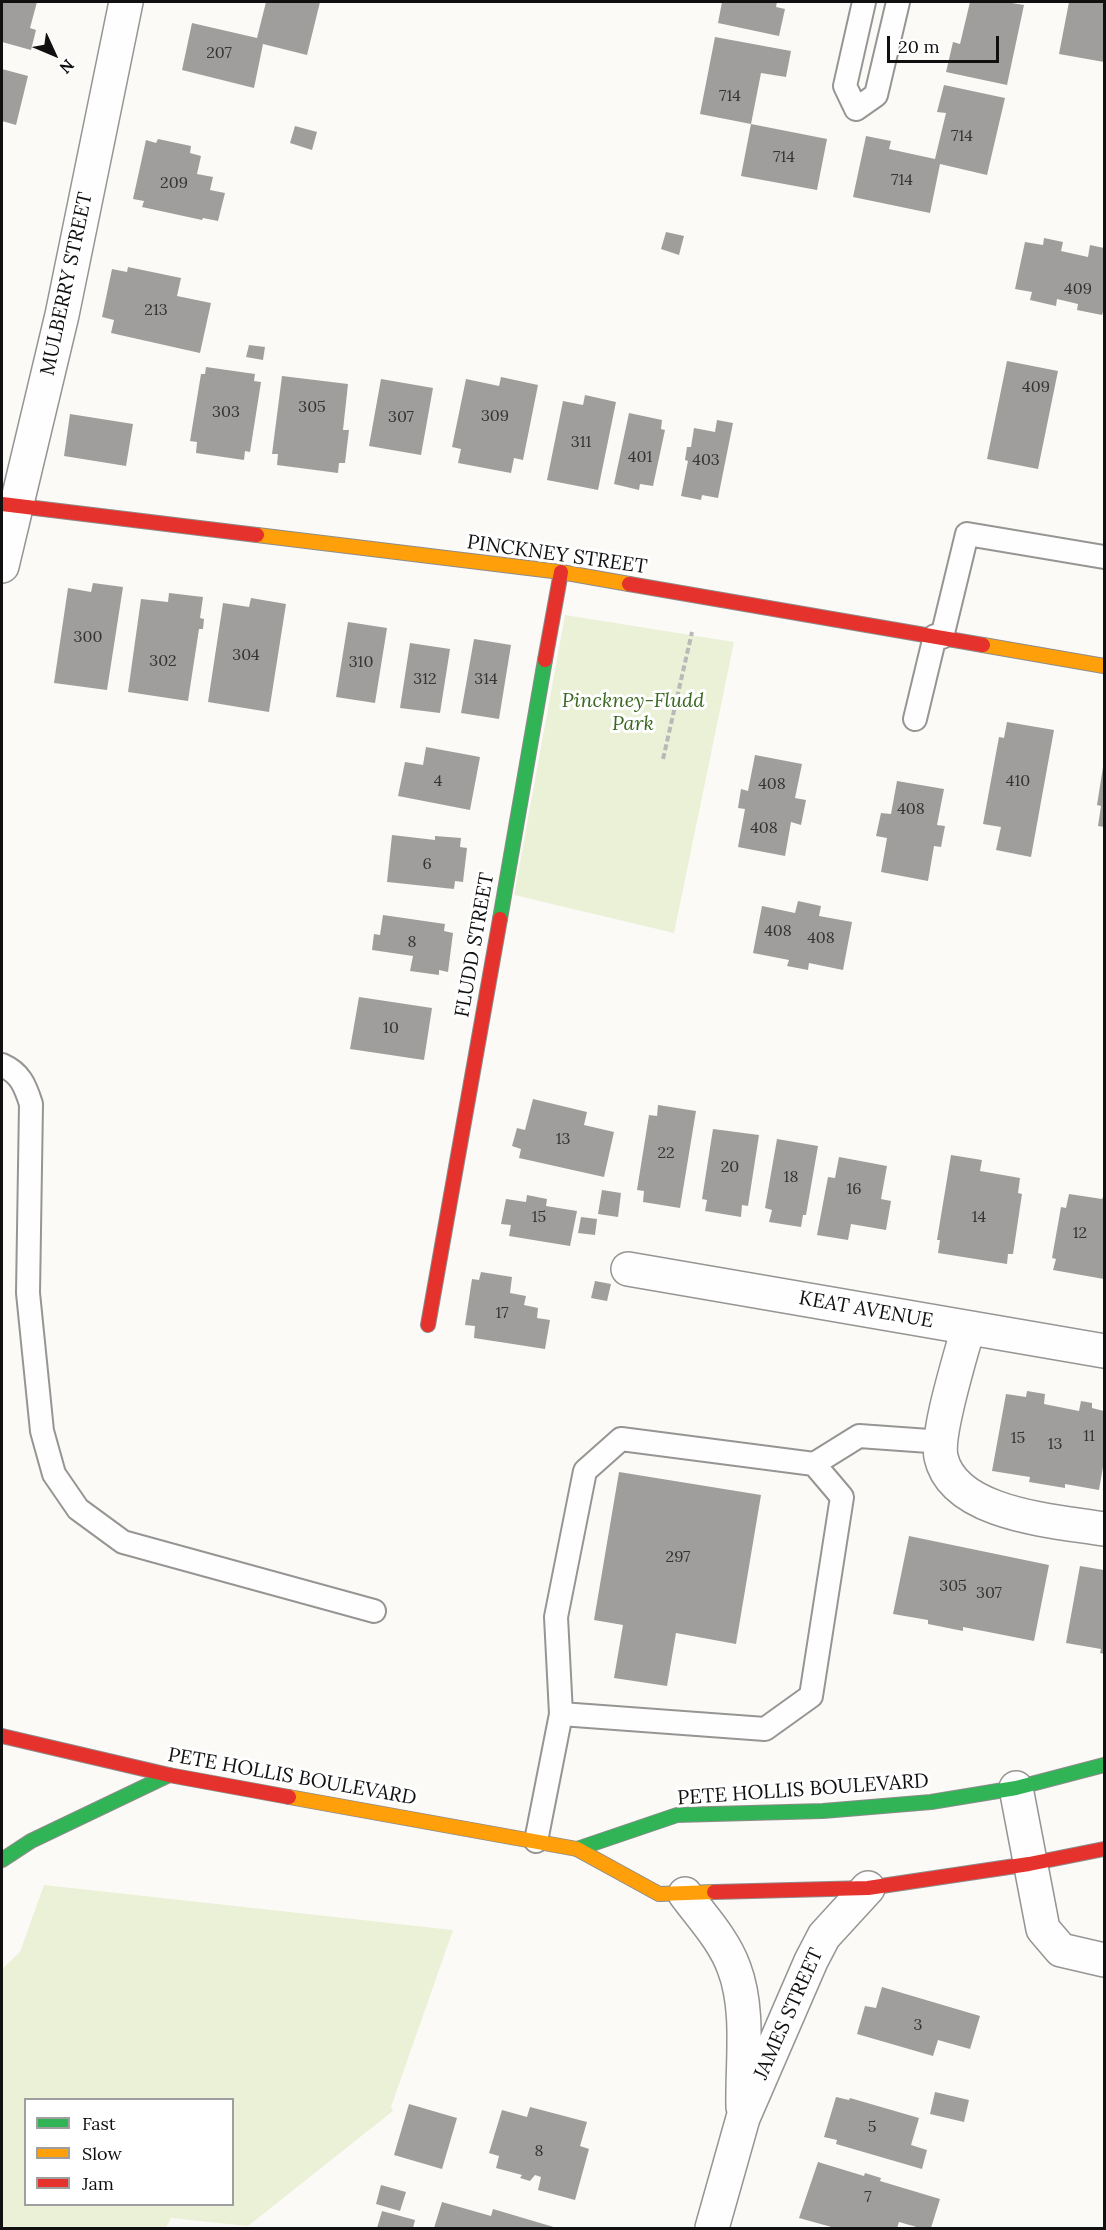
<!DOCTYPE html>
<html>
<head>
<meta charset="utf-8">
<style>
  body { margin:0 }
  #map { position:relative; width:1106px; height:2230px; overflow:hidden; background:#fcfaf7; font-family:Lora,serif }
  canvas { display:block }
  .frame { position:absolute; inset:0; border:3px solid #101010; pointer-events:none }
  .legend { position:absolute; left:24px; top:2098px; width:210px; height:108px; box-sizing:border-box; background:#fff; border:2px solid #9f9f9f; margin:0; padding:8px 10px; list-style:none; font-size:18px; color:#101010 }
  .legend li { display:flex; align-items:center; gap:12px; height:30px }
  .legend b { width:30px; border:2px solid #9f9f9f }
  .north { position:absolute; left:24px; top:24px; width:60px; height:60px; -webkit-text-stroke:4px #fff; paint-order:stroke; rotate:134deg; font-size:16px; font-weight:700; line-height:24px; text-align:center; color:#101010 }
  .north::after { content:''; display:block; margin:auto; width:21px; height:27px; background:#101010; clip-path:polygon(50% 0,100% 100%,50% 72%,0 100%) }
  .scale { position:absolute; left:887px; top:36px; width:112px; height:27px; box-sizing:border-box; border:3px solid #101010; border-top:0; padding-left:8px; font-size:18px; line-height:21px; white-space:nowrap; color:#101010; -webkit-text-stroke:4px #fff; paint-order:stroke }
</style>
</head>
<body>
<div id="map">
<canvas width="1106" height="2230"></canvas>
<div class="frame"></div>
<ul class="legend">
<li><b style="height:8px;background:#30b455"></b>Fast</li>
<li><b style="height:8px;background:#ff9f0a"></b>Slow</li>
<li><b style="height:8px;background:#e5322d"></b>Jam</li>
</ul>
<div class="north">N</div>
<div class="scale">20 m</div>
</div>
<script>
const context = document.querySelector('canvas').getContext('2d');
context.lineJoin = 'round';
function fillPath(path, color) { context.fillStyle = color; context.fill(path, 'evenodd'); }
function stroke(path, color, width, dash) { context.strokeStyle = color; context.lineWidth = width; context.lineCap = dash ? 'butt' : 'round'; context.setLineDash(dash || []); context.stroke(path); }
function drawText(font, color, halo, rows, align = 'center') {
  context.font = font + ' Lora,serif'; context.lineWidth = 6; context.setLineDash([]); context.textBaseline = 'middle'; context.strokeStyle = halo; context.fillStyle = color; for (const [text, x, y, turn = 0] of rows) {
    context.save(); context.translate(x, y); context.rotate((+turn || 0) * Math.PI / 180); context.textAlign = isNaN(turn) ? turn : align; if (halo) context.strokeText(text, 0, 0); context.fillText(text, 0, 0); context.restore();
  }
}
const green = new Path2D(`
  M565,615L734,642L674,933L514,895Z
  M44,1885L453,1930L391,2107L393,2111L248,2226L171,2218L166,2228H2V1969L20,1952ZM26,2100H232V2204H26Z`);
const building = new Path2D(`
  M2,2H37L30,28L36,30L31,50L2,42Z
  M266,2H320L307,55L263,44L254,88L182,70L192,23L257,38Z
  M722,2H777L776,7L785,9L779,36L718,23Z
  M970,2H1006L1024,5L1007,85L946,72L953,42L960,44Z
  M1069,2H1104V62L1059,54Z
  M715,37L791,51L786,77L761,73L751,124L700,114Z
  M2,69L28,76L16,125L2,121Z
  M944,85L1005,98L987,175L940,164L930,213L853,197L866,136L891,141L889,149L935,159L946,113L937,112Z
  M751,124L827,139L817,190L741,176Z
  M295,126L317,132L312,150L290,143Z
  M158,139L191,146L190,153L201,156L197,174L213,177L210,190L225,193L218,221L203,218L202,220L142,207L144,201L133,199L146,140L156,143Z
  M666,232L684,236L679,255L661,249Z
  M1044,238L1063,242L1061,251L1088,257L1090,245L1104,248V309L1102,315L1077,310L1078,304L1057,299L1056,306L1030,300L1032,292L1015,289L1025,242L1043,245Z
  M128,267L181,278L177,296L211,303L200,353L111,333L114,320L102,317L112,269L127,272Z
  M249,345L265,347L263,360L246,357Z
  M1007,361L1058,371L1038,469L987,459Z
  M206,367L255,374L254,381L261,382L250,452L245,451L244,460L196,453L197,442L190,441L201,374H205Z
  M282,376L348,384L343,430H349L345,463H339L338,473L277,465L278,454H272Z
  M501,377L538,385L523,460L514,458L511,473L458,463L461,449L452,447L466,379L499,386Z
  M381,379L433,388L421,455L369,446Z
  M585,395L616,402L598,490L547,480L563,401L583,405Z
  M629,413L662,420L661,429L665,430L653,486L640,484L639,490L614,484Z
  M70,414L133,424L126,466L64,456Z
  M717,420L733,423L718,498L702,495L701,500L681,496L688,461L685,460L687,447H691L694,428L715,432Z
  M93,583L123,587L107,690L54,683L68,588L91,592Z
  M169,593L203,597L200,618L204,619L203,629H199L188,701L128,692L141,599L168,602Z
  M251,598L286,604L269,712L208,702L223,603L249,607Z
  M348,622L387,628L375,703L336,697Z
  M474,639L511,645L499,719L461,713Z
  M410,643L450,649L440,713L400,708Z
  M1007,722L1054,730L1031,857L996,850L1001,827L983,824L999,737L1004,738Z
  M426,747L480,757L470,810L398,796L405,762L423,765Z
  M755,755L802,764L795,798L806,800L801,825L791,822L785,856L738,847L745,809L738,808L741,789L748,791Z
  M1103,767H1104V827L1098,826L1101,806L1097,805Z
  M897,781L944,789L937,825L945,826L941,847L934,846L928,881L881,872L887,838L876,836L881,813L891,814Z
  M392,835L435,840V836L461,838L460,847L467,848L463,882L455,881L454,889L387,882Z
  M798,901L821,906L819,916L852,922L843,970L809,963L808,970L787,966L789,960L753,953L762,906L795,913Z
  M383,915L445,924L444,931L453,933L448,972L439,970V975L410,971L413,956L372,950L374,934L380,935Z
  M359,997L432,1008L424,1060L350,1049Z
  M533,1099L587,1112L584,1125L614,1132L604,1177L519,1158L521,1149L512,1146L517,1128L525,1130Z
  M658,1105L696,1111L680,1208L643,1202L644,1191L637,1190L649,1115L657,1116Z
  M713,1129L759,1135L748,1206L742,1205L741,1217L705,1211L707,1200L702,1199Z
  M777,1139L818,1146L806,1215H803L801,1227L769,1222L772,1210L765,1208Z
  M951,1155L982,1160L980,1171L1020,1178L1018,1193L1022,1194L1013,1254H1008L1007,1264L938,1253L940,1240H937Z
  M839,1157L887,1166L881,1199L891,1201L886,1230L851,1224L848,1240L817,1235L828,1177L835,1178Z
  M602,1190L621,1193L618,1217L598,1214Z
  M1069,1194L1102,1199L1104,1195V1279L1053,1270L1056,1259L1052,1258L1061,1207L1066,1208Z
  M527,1195L547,1199L546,1206L577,1211L570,1246L509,1236L511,1225L501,1224L506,1199L526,1202Z
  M581,1217L597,1219L595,1235L578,1233Z
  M481,1272L512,1277L510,1293L526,1296L524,1305L538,1308L537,1318L550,1320L545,1349L474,1338L475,1326L465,1325L472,1279L479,1280Z
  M595,1281L611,1284L607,1301L591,1298Z
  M1027,1391L1045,1394L1044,1404L1079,1411L1081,1401L1092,1403V1408L1104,1411V1461L1099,1490L1065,1484V1488L1029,1482L1030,1477L992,1471L1006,1394L1026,1397Z
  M619,1472L761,1495L736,1644L676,1633L667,1686L614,1678L623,1625L594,1620Z
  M909,1536L1049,1565L1034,1641L963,1627V1631L928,1624V1620L893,1614Z
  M1080,1566L1104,1570V1654L1100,1653L1101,1649L1066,1643Z
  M882,1987L980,2016L970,2049L938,2040L933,2056L857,2034L865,2006L876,2008Z
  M935,2092L969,2100L964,2122L930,2114Z
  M836,2097L849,2100L850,2098L919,2118L911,2145L927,2150L922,2169L836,2144L837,2140L824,2137Z
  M409,2104L457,2118L442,2169L394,2155Z
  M530,2107L587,2122L580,2146L589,2149L575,2200L538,2190L541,2177L535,2175L530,2181L520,2178L522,2175L496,2168L499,2156L489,2153L502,2110L527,2117Z
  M818,2162L864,2176L865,2173L881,2178L880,2181L940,2199L931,2228H920L899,2222L897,2228H835L799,2218Z
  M381,2185L406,2192L400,2211L376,2204Z
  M442,2202L491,2216L493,2209L557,2228H434Z
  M382,2211L415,2220L413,2228H377Z`);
const path = new Path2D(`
  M663,759L692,632`);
const lane = new Path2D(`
  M864,2L845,86L856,109L876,95L898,2
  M942,637L967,534L1104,557
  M915,719L935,636
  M2,1065C20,1073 25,1085 31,1104L28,1293L42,1431L54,1474L78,1509L123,1542L374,1611
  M814,1464L859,1436L943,1442
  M536,1841L561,1714L556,1617L585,1471L621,1439L814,1464L842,1497L811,1696L765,1729L561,1714`);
const street = new Path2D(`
  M2,566L62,315L126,2
  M628,1269L1104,1351
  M968,1328C961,1355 936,1433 941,1457C954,1516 1058,1521 1104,1529
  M1016,1788L1043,1929L1061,1950L1104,1960
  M685,1894C702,1917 724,1940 734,1968C750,2010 742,2062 743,2107
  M712,2228L743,2118L811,1961L824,1936L868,1888`);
const fast = new Path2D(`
  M500,919L545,660
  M577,1849L677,1815L823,1811L931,1802L1016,1788L1104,1765
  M2,1860L31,1841L169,1775`);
const slow = new Path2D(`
  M257,535L561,572L629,584
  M983,645L1104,666
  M289,1797L577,1849L659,1894L714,1892`);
const jam = new Path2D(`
  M2,504L257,535
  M629,584L983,645
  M545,660L561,572
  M428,1325L500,919
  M2,1736L169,1775L289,1797
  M714,1892L868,1888L1029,1864L1104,1849`);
const numberNames = [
  ["207",219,53],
  ["714",730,96],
  ["714",962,136],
  ["714",784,157],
  ["714",902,180],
  ["209",174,183],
  ["409",1078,289],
  ["213",156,310],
  ["409",1036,387],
  ["305",312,407],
  ["303",226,412],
  ["309",495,416],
  ["307",401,417],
  ["311",581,442],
  ["401",640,457],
  ["403",706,460],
  ["300",88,637],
  ["304",246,655],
  ["302",163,661],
  ["310",361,662],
  ["312",425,679],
  ["314",486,679],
  ["4",438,781],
  ["410",1018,781],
  ["408",772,784],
  ["408",911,809],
  ["408",764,828],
  ["6",427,864],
  ["408",778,931],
  ["408",821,938],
  ["8",412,942],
  ["10",391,1028],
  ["13",563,1139],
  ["22",666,1153],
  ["20",730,1167],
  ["18",791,1177],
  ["16",854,1189],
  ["15",539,1217],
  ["14",979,1217],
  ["12",1080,1233],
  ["17",502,1313],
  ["11",1089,1436],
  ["15",1018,1438],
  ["13",1055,1444],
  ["297",678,1557],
  ["305",953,1586],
  ["307",989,1593],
  ["3",918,2025],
  ["5",872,2127],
  ["8",539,2151],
  ["7",868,2197]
];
const streetNames = [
  ["MULBERRY STREET",67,284,-78],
  ["PINCKNEY STREET",557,555,8],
  ["FLUDD STREET",475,945,-80],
  ["KEAT AVENUE",866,1310,10],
  ["PETE HOLLIS BOULEVARD",292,1777,10],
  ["PETE HOLLIS BOULEVARD",803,1790,-4],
  ["JAMES STREET",789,2014,-66]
];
const parkNames = [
  ["Pinckney-Fludd",633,701],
  ["Park",633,724]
];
fillPath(green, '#eaf1d7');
fillPath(building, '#a09e9c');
stroke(lane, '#969594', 26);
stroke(street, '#969594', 36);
stroke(fast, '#8d8c8b', 16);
stroke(slow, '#8d8c8b', 16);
stroke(jam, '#8d8c8b', 16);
stroke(path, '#b9b9b8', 4, [6, 3]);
stroke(lane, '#fffefe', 22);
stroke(street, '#fffefe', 33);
stroke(fast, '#30b455', 14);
stroke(slow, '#ff9f0a', 14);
stroke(jam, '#e5322d', 14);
drawText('16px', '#343433', null, numberNames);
drawText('20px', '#101010', '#fff', streetNames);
drawText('italic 20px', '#3a6820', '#fff', parkNames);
</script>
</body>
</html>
